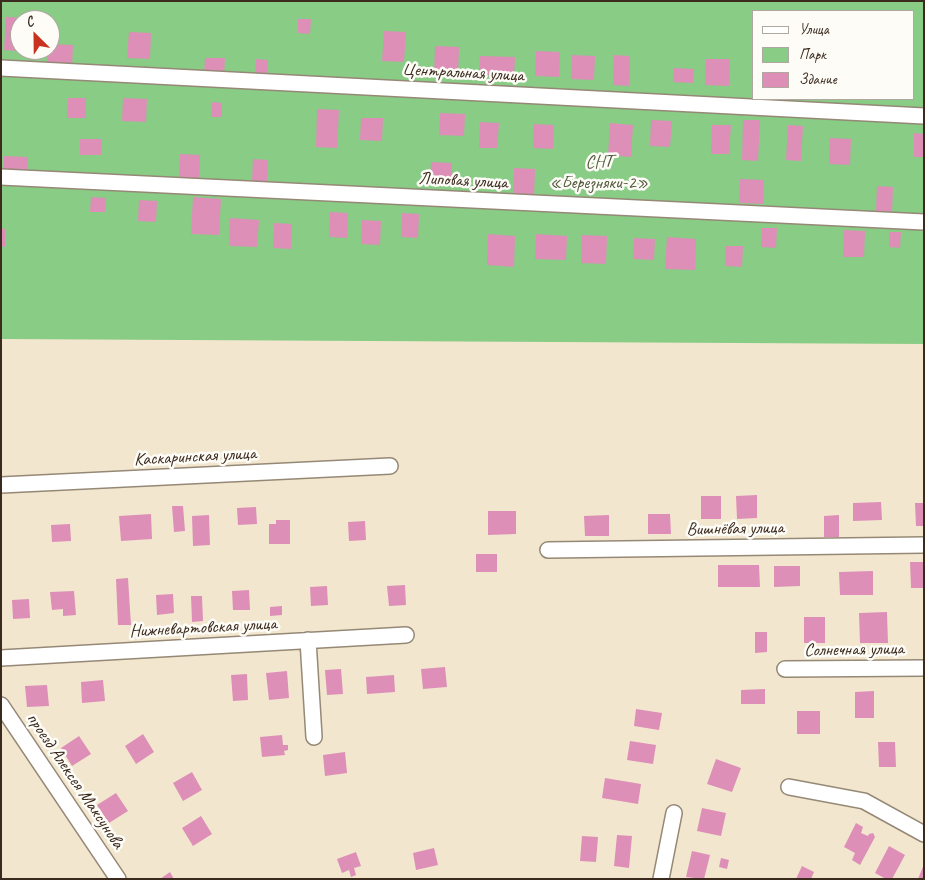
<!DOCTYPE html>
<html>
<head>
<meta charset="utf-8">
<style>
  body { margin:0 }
  #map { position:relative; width:925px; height:880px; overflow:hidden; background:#f2e7ce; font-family:Caveat,sans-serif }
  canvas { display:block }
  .frame { position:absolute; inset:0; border:2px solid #3b2a1e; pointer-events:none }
  .legend { position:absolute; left:752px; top:10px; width:162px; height:90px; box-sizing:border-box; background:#fdfcf7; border:1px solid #afa8a0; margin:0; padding:6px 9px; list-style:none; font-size:15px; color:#3b2a1e }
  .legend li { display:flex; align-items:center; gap:10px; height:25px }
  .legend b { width:25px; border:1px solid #afa8a0 }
  .north { position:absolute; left:10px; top:10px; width:50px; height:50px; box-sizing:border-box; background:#fdfcf7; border:1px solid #afa8a0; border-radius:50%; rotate:337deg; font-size:14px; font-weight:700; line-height:20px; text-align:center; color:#3b2a1e }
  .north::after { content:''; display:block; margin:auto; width:18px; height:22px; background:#c8321e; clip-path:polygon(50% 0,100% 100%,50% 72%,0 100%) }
</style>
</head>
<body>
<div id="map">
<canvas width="925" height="880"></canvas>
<div class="frame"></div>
<ul class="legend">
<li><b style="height:6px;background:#fff"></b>Улица</li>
<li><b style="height:14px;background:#88cc85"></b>Парк</li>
<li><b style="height:14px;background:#dd8fb8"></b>Здание</li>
</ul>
<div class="north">С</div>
</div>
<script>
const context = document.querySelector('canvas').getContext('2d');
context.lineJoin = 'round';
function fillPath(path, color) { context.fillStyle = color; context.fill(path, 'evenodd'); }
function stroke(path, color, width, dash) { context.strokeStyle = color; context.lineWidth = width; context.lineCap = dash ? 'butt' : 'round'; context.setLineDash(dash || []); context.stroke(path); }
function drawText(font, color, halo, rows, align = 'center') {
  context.font = font + ' Caveat,sans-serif'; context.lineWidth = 5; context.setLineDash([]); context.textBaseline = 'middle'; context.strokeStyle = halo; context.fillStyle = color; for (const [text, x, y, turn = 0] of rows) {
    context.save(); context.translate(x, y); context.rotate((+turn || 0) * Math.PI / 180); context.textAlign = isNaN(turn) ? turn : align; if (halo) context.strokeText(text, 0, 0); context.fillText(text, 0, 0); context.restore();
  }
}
const green = new Path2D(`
  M1,1H924V344L1,339ZM754,11H914V99H754ZM20,20H50V50H20Z`);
const building = new Path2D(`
  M6,17L26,18V20H20V51L4,50Z
  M298,19H311L310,34L298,33Z
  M384,31L406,32L404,62L382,61Z
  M129,32L151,33L150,59L127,58Z
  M50,44L73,45L72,67L47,66L48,50H50Z
  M435,46L459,47L458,76L434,75Z
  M536,51L560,52L559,77L535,76Z
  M572,55L595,56L594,80L571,79Z
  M614,55L630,56L629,86L613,85Z
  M480,56L515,57L514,77L479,75Z
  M205,58H225L224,76L204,75Z
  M256,59L268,60L267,79L255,78Z
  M706,59H730L729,86L705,85Z
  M674,68L694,69L693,83L673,82Z
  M68,98H86V118H67Z
  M123,98L147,99L146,122L122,121Z
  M212,102L222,103V117H211Z
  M317,109L339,110L337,148L316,147Z
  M440,113L465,114L464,136L439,135Z
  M361,118H383L382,141L360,140Z
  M651,120L672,121L670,147L650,146Z
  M743,120H760L758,161L742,160Z
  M480,122L499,123L497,148H479Z
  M610,123L633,125L631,157L608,155Z
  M534,124L554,125L553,149L533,148Z
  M712,125H731L729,154H711Z
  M788,125L803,126L801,161L786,160Z
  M914,133L924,134V157H914Z
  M830,138L851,139L850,165L829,164Z
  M80,139H102L101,155H80Z
  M180,154L200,155L199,178H179Z
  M4,156L28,157L27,172L3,171Z
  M253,159L268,160L267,182L252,181Z
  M431,162L452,163L451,185L430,184Z
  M514,168L535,169L534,196L513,195Z
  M740,179L764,180L763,204L739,203Z
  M877,186L893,187L892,212L876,211Z
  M91,197L106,198L105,212H90Z
  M193,197L221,199L219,235L191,234Z
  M139,200L157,201L156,222L138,221Z
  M330,212L348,213L347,238L329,237Z
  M402,213L419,214L418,238L401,237Z
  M230,218L259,220L257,247L229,246Z
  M362,220L381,221L380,245L361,244Z
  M274,223L292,224L291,249L273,248Z
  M1,228L5,229V247L1,246Z
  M762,228H777L776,248L761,247Z
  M844,230L865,231L864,257H843Z
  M889,232H901L900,248L889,247Z
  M488,234L515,236L514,267L487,265Z
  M536,234L567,236L566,260L535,259Z
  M582,235L607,236L606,264L581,263Z
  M667,237L696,239L695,270L665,269Z
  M634,238L655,239L654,260L633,259Z
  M726,246H743L742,267L725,266Z
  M757,495V518L737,519L736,496Z
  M701,496H721V519H701Z
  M881,502L882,520L853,521V503Z
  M915,503H924V526H916Z
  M172,506H183L185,531L174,532Z
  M256,507L257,524L238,525L237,508Z
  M488,511H516V534L488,535Z
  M151,514L152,539L121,541L119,516Z
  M648,514H670L671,534H648Z
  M209,515L210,545L193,546L192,516Z
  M609,515V536H585L584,516Z
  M839,515V537H824V516Z
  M276,520H290V544H269V524H276Z
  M365,521L366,540L349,541L348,522Z
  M70,524L71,541L52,542L51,525Z
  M476,554H497V572H476Z
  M910,562H924V588H911Z
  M718,565H759L760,587H718Z
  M774,566H800V586L774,587Z
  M873,571V595H840L839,572Z
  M128,578L131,625H118L116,579Z
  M405,585L406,605L389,606L387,586Z
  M327,586L328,605L311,606L310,587Z
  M249,590L250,610H233L232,591Z
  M74,591L76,615L63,616V609L52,610L50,592Z
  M173,594L174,613L157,615L156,595Z
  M191,596H202L203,621L192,622Z
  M29,599L30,618L13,619L12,600Z
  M282,606V615L270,616V607Z
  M887,612L888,643H860L859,613Z
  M804,617H825V643H804Z
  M755,632H767V652L755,653Z
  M445,667L447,687L423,689L421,669Z
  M341,669L343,694L327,695L325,670Z
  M287,671L289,698L269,700L266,673Z
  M247,674L248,700L233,701L231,675Z
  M394,675L395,692L367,694L366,677Z
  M103,680L105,701L82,703L81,682Z
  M47,685L49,706L27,707L25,686Z
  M765,689V704H741V690Z
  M874,691V718H855V692Z
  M636,709L662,713L659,730L634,726Z
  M797,711H820V734H797Z
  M143,734L154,752L136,764L125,746Z
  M282,735L283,745H288V750L284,751L285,755L262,757L260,737Z
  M79,736L91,754L72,766L61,748Z
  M630,741L656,745L653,764L627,760Z
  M878,742H895L896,767H879Z
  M345,752L347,773L325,776L323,755Z
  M716,759L741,768L732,792L707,784Z
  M192,772L202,790L183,801L173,783Z
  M605,778L641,784L638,804L602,798Z
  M116,793L128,811L109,823L97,805Z
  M702,808L726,813L721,836L697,831Z
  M201,816L212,834L193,846L182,828Z
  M856,823L863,827L861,833L868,836L869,834L873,833L875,837L860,865L852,860L855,853L844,847Z
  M617,835L632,836L629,868L614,866Z
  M582,836L598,837L596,862L580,861Z
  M889,846L905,855L892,879H886L875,873Z
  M434,848L438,865L416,870L413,853Z
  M692,851L710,855L704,879L686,877Z
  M356,852L361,866L354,868L356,875L351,877L349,870L342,873L337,859Z
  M721,858L729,860L727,869L719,867Z
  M924,864V879H918Z
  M802,866L814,872L811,879H796Z
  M170,872L174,879H160Z`);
const minor = new Path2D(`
  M1,68L924,116
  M1,177L924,222
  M1,485L390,466
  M548,550L924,545
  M308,640L314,737
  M1,658L406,635
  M785,669L924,668
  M1,705L118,879
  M789,787L864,801L924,834
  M661,879L674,813`);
const streetNames = [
  ["Центральная улица",463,73,3],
  ["Липовая улица",463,181,3],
  ["Каскаринская улица",195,457,-3],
  ["Вишнёвая улица",735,529,-1],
  ["Нижневартовская улица",203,628,-3],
  ["Солнечная улица",854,650,-1],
  ["проезд Алексея Максунова",75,781,56]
];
const parkNames = [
  ["СНТ",599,162],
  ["«Березняки-2»",599,183]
];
fillPath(green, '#88cc85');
fillPath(building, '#dd8fb8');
stroke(minor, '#968876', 18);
stroke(minor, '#fff', 15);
drawText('18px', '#3b2a1e', '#fdfcf7', streetNames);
drawText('18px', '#525b3d', '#fdfcf7', parkNames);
</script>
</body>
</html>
